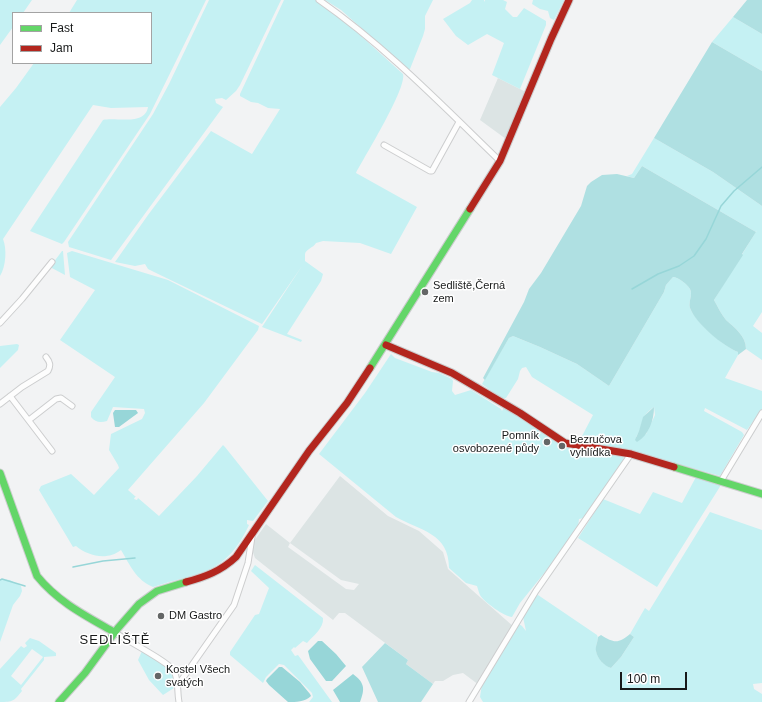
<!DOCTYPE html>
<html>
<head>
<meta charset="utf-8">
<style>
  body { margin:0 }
  #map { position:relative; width:762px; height:702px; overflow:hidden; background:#f2f3f4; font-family:Arial,sans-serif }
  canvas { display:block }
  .legend { position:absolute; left:12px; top:12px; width:140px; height:52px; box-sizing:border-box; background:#fff; border:1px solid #a3a3a3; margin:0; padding:5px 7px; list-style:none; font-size:12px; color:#181a1a }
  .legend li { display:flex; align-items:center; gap:8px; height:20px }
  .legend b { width:20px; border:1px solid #a3a3a3 }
  .scale { position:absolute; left:620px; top:672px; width:67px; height:18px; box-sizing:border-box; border:2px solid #181a1a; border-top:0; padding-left:5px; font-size:12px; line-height:14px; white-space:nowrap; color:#181a1a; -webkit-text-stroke:3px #fff; paint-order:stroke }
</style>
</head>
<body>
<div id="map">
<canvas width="762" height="702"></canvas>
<ul class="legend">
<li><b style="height:5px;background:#63d668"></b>Fast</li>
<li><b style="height:5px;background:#b3261e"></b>Jam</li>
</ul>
<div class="scale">100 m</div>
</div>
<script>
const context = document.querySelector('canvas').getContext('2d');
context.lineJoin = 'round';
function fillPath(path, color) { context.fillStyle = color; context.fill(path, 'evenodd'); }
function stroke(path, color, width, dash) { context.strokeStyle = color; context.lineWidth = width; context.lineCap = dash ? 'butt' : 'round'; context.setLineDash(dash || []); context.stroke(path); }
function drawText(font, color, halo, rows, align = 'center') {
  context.font = font + ' Arial,sans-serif'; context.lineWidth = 3; context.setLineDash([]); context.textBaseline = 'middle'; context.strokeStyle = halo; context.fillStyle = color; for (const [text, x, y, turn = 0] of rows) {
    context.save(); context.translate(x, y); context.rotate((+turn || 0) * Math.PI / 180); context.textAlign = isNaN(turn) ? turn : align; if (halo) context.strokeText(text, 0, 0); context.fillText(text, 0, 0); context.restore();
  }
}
const built = new Path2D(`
  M498,78L526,92L506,139L480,120Z
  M340,476L388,516L419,531L443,552L448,569L514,627L479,685L463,673L453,675L443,681H435L433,684L406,664L408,660L345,613H339L333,620L255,558L252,550L254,541L266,524L290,543ZM290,543L341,580L359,584L354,590L346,589L288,547Z`);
const green = new Path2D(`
  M0,0H32L23,13H13V27L0,45Z
  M77,0H206L150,114L64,242L62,244L30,231L103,120C116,117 145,126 148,107L111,108L93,105L3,239C7,249 6,266 0,276V107L16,88L34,63H151V13H69Z
  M209,0H281L240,85L236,91L226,100L222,98L215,99L216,103L223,107L111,260L69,247L68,242L153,114L169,84Z
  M284,0H316L339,16L403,74C407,88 365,156 356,173L417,207L391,254L360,243L323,241L316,243C313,248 306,249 305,254C305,257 305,259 305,261L323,274L321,281L287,334L302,340L301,342L262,327L302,266L262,324L154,272L148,269L145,264L135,266L115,262L148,215L211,131L252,154L280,109L268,108L258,103L251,102L240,96V94Z
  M325,0H433L425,16V29L423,36L410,69H407L341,10Z
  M472,0H484V2L485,0H503L507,2L505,9L513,17H517L524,8L546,21V25L520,89L492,75L504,43L487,34L468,45L456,36L443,19L470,3Z
  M533,0H564L554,20L550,18L548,11L540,9L532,4Z
  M733,17L762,34V71L712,42Z
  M654,138L713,172L762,206V312L753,326L762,333V360L746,349C746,336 735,328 726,320C721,314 718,307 714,300L757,230L756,232L642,166L634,178L627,176L632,174Z
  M62,251H63L65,275L50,267Z
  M72,251L168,280L259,326L258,330L204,403L128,490L136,497H135L134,499L137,500L138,498L159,516L197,476L223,445L225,447L268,501L253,521L247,520V524L249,525C226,575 199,572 153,587C136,580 130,565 121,550C107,561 88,556 76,546L73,547L39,490L41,486L71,474L94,495L119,468L118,465L109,450L111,434L142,419L145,413L144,409L113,407L107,421C100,423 95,422 91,417V412L115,377L60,340L95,290L70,277L67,253Z
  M673,277C678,277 687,284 690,289C693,295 688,302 690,308C696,323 724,346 738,352V355L725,378L762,391V409L747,430L705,408L704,411L742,432L744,435L720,476L636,452C618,447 597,449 580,440L593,415L532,377L526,367L522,368L520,371L518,379L506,398H501L482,384L509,338L513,336L540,347L577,364L609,386L664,292L666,285ZM654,407L655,415L646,434L636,437C645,424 638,418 654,407Z
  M17,344L19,345L18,350L0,368V346Z
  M391,354L395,358L432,372L439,373L452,379L453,381L452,391L455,395L471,390L501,409L502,411L504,407L577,448V450L578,449L600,452L606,458L612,454L623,456L624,461L584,518L579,519L578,527L554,561L520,603L512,617C505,617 484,602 480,595C479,593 478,589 477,586L466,583L449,568C449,533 421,531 396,517L319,454L365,393Z
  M696,477L721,485L657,587L578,538L603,499L640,514L653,492L682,503Z
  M710,512L762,530V683L753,684L754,689L762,694V702H483L480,697L482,684L492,669L518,625L519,624L522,626L526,631L523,617L536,596L538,595L597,635C599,639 597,642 596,647C595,657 604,665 611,668L621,657L634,637L630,634L645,608L649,611Z
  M255,565L323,618C324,628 313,636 307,643L303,641L295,648L294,647L291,650L295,656L298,655L332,702H309L313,697L312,693L284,665L279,664L266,677L263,683L230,655V652L255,615L259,614L269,588L251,571Z
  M0,579L10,580L21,586L22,591L20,596L13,605L0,642Z
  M30,638L39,641L56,653V656L44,657V660L21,689L22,691C14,701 13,702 0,702V669L21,646L24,648L27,646L25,643ZM32,649L43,657L21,685L11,676Z
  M142,651C158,660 176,666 174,688L163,695L149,680L138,660Z`);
const forest = new Path2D(`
  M747,0H762V34L733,17Z
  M712,42L762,71V206L713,172L654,138Z
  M642,166L756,232L742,254L743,255L714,300C718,307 721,314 726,320C735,328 746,336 746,349L738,355V352C723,346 696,324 690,308C688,302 693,295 690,289C687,284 678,277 673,277L666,285L664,292L609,386L577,364L540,347L513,336L509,338L485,380L483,378L524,302L529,289L541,273L581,206L587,186L591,182L602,175L617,174L634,178Z
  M654,407C654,420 649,435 637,442L635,440L639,431L643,417Z
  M630,634L634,637L621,657L611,668C604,666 597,658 596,651C595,647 598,641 598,637L601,635C614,643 618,644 630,634Z
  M385,643L408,660L406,664L433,684L421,702H378L362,667Z`);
const water = new Path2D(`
  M115,410H136L138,413L119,427H115L113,413Z
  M318,641H322L336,654L346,666L332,681H326L310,659L308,651Z
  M279,667H282L300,682L310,694L311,696C305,702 296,702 288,702L269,685L266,681L267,679Z
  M353,674C365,683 365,689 360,702H340L333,690Z`);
const stream = new Path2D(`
  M632,289L658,274L679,266L694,256L706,239L721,206L734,191L762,167
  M73,567L103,561L135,558
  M0,580L2,579L25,586`);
const street = new Path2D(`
  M319,0C385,46 442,105 500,161
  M384,145L430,171H432L459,122
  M0,323L22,299L52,262
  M10,396L52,451
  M0,404L22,387L48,371C51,365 50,362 46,357
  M29,420L56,399L61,398L72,406
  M721,481L762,413
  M114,632C126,640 169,662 174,671C179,681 177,692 179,702
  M178,685L234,605L248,563L252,537
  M469,702L536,591L631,454`);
const fast = new Path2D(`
  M370,368L470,209
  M674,467L762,494
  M0,473L37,576C58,602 86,616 114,632
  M59,702L85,673L118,628L139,604L157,591L186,582`);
const jam = new Path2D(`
  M470,209L500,161L551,39L569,0
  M386,345L452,373L520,413L565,443L631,454L674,467
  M186,582C205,577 221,571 236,557L309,451L347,403L370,368`);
const markers = [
  [425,292,4,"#646666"],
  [547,442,4,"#646666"],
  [562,446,4,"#646666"],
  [161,616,4,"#646666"],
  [158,676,4,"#646666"]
];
const poiNames = [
  ["Sedliště,Černá",433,286],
  ["zem",433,299],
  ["Pomník",539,436,"right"],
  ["osvobozené půdy",539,449,"right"],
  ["Bezručova",570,440],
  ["vyhlídka",570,453],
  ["DM Gastro",169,616],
  ["Kostel Všech",166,670],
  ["svatých",166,683]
];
const quarterNames = [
  ["SEDLIŠTĚ",115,640]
];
fillPath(built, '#dce4e4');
fillPath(green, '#c5f1f3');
fillPath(forest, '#afe0e2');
fillPath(water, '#97d6d8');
stroke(stream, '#97d6d8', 1.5);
stroke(street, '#cccdce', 7);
stroke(fast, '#cccdce', 9);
stroke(jam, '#cccdce', 9);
stroke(street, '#fdfdfd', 5);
stroke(fast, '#63d668', 7);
stroke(jam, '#b3261e', 7);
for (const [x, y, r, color] of markers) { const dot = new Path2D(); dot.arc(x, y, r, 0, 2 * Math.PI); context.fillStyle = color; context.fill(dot); stroke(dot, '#fff', 1.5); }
drawText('11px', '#181a1a', '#fff', poiNames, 'left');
context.letterSpacing = '1px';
drawText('13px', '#181a1a', '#fff', quarterNames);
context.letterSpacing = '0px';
</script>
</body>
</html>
